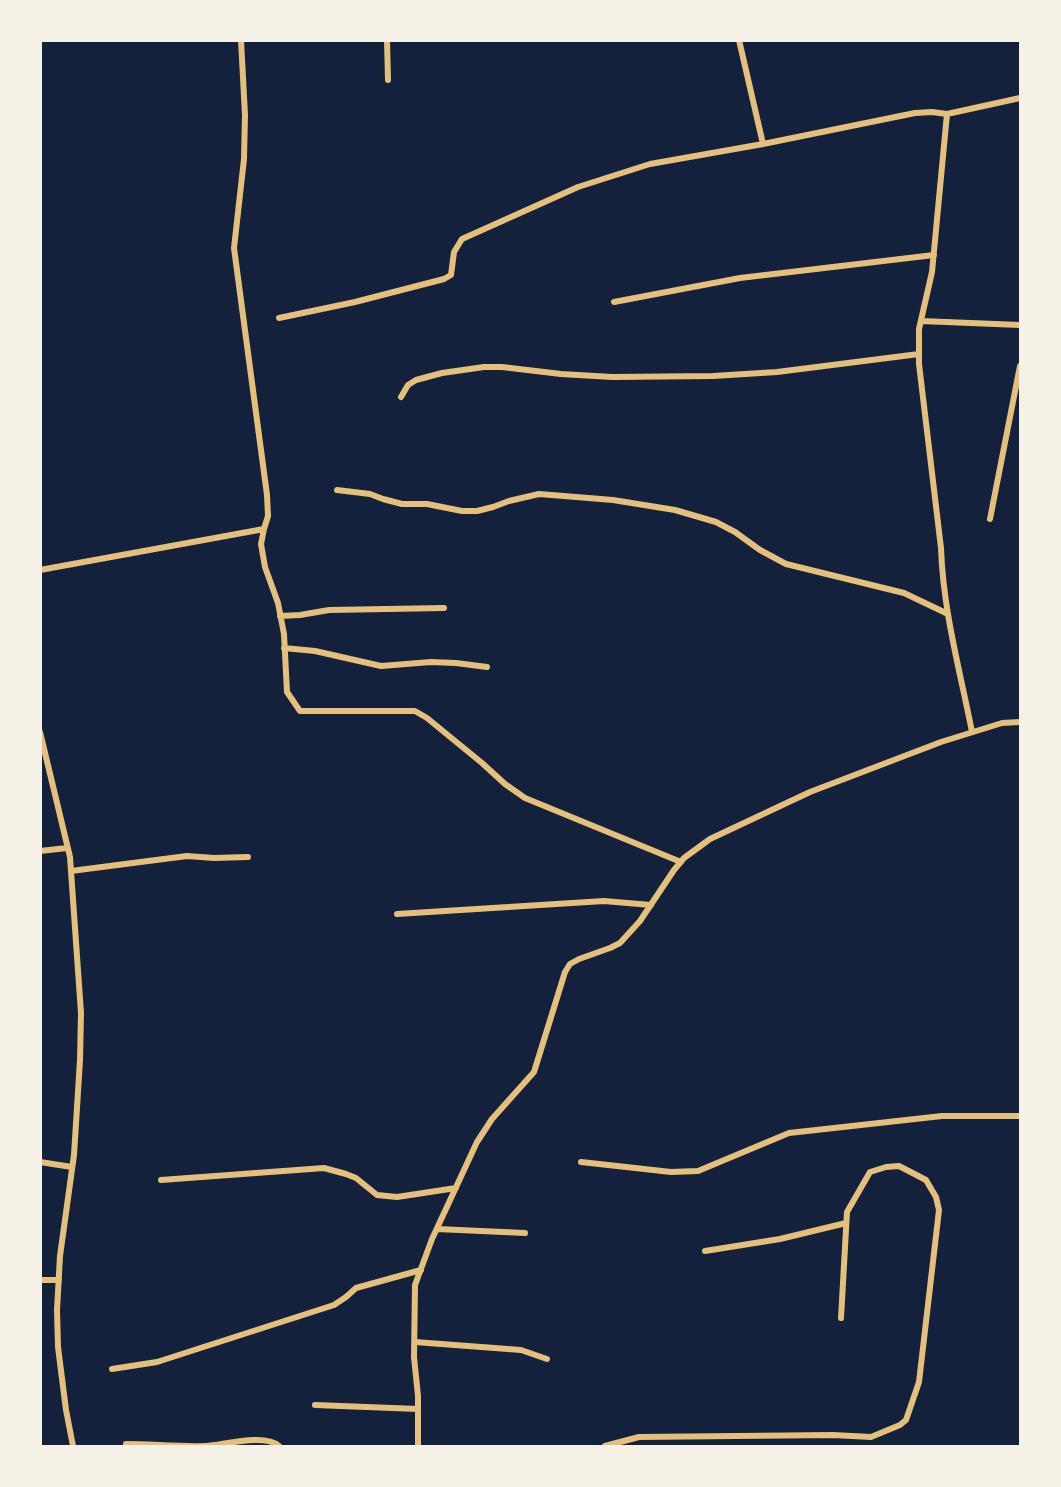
<!DOCTYPE html>
<html>
<head>
<meta charset="utf-8">
<style>
  body { margin:0 }
  #map { position:relative; width:1061px; height:1487px; overflow:hidden; background:#14213d; font-family:Spectral,serif }
  canvas { display:block }
  .frame { position:absolute; inset:0; border:42px solid #f6f1e7; pointer-events:none }
</style>
</head>
<body>
<div id="map">
<canvas width="1061" height="1487"></canvas>
<div class="frame"></div>
</div>
<script>
const context = document.querySelector('canvas').getContext('2d');
context.lineJoin = 'round';
function stroke(path, color, width, dash) { context.strokeStyle = color; context.lineWidth = width; context.lineCap = dash ? 'butt' : 'round'; context.setLineDash(dash || []); context.stroke(path); }
const minor = new Path2D(`
  M387,40L388,80
  M739,40L763,144
  M947,114L1020,98
  M614,302L740,278L934,255
  M279,318L355,302L444,279L451,275L454,252L462,239L578,187L650,164L763,144L915,113L932,112L947,114L932,272L919,329V364L941,548C943,610 960,671 972,732
  M921,321L1020,325
  M401,397L408,385L416,380L442,373L484,367H502L561,374L612,377L713,376L777,372L919,354
  M337,490L370,494L383,499L402,504H427L462,511H477L493,507L509,501L539,494L613,500L675,510L716,522L735,532L760,550L786,564L904,593L948,614
  M990,519L1020,366
  M264,529L261,544L265,567L278,603L284,634L287,692L300,711H415L427,718L482,763L505,784L525,798L681,862
  M40,570L264,529L268,516L267,495L234,248L244,159L245,115L241,40
  M280,616L300,615L329,610L444,608
  M284,648L315,651L381,666L431,662L456,663L487,667
  M40,732L70,857L81,1013L80,1060L74,1155L60,1256L57,1310L58,1347L66,1410L73,1446
  M40,851L67,848
  M71,871L187,856L214,858L248,857
  M397,914L604,901L651,905
  M40,1162L72,1167
  M581,1162L671,1172L698,1171L789,1133L942,1116H1020
  M161,1180L324,1168L346,1174L356,1178L377,1195L397,1197L456,1188
  M437,1229L525,1233
  M705,1251L780,1239L846,1223
  M40,1280H59
  M415,1342L521,1350L547,1359
  M112,1369L157,1362L334,1305L346,1297L356,1288L421,1270
  M315,1405L418,1409
  M126,1444C152,1444 179,1447 206,1446C223,1445 265,1433 279,1446
  M418,1446V1396L414,1357L415,1285L432,1239L477,1142L492,1119L534,1072L565,972L570,964L579,959L610,948L620,943L640,921L674,870L684,858L710,839L810,792L941,742L1002,723L1020,722
  M605,1446L639,1437L833,1435L871,1437L900,1425L906,1420L919,1382L939,1210L936,1197L926,1180L899,1166L886,1167L870,1172L847,1212L841,1318`);
stroke(minor, '#e5c07b', 6);
</script>
</body>
</html>
